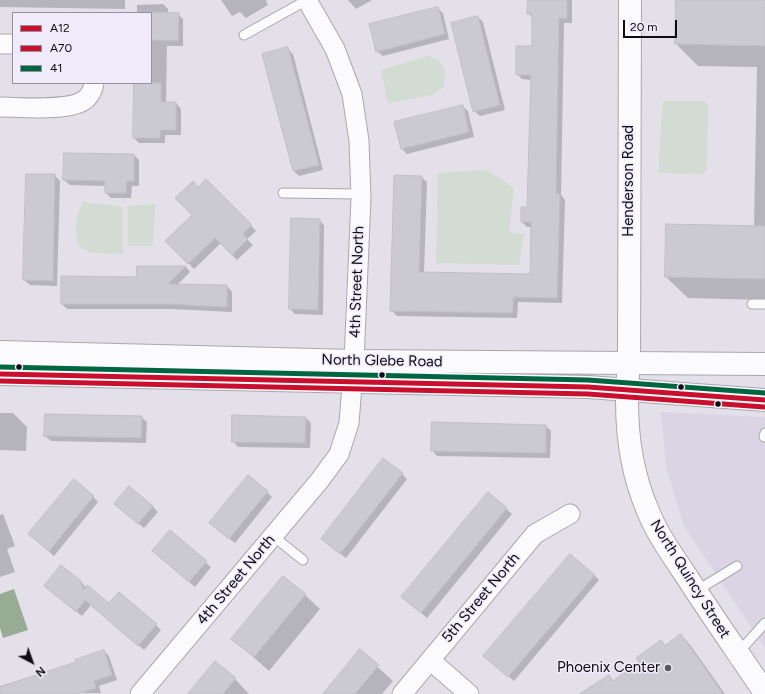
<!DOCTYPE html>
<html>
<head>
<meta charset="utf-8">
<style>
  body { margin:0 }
  #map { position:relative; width:765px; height:694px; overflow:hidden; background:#e3e0ea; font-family:Figtree,sans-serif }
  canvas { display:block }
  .legend { position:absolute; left:12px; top:12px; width:140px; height:72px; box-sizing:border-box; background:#efebfa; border:1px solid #95929d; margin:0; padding:5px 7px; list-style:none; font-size:12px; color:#0d0c11 }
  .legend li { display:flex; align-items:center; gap:8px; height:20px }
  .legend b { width:20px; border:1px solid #95929d }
  .north { position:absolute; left:12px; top:642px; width:40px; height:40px; -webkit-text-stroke:3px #efebfa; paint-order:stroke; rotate:139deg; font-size:11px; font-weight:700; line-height:16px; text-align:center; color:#0d0c11 }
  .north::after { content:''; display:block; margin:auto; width:14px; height:18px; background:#0d0c11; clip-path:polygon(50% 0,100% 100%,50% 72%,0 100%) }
  .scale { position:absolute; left:623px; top:20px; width:54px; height:18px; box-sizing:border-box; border:2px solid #0d0c11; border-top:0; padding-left:5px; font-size:12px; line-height:14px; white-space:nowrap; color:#0d0c11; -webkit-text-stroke:3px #efebfa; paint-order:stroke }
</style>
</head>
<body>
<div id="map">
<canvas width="765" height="694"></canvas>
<ul class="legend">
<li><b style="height:5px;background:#c8102e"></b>A12</li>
<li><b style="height:5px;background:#c8102e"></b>A70</li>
<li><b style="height:5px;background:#006641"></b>41</li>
</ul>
<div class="north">N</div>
<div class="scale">20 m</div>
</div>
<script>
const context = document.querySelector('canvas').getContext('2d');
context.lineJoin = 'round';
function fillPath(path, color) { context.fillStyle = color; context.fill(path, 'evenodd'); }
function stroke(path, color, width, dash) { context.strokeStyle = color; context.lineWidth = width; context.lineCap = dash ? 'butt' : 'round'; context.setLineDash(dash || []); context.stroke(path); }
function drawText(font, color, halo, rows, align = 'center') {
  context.font = font + ' Figtree,sans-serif'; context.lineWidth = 3; context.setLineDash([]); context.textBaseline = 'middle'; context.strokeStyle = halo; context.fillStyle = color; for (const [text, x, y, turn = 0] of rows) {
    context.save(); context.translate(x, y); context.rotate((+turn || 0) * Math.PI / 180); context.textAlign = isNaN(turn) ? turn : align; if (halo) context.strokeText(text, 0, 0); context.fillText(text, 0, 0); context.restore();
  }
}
const built = new Path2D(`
  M661,412L765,417V648L684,526L666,467Z`);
const green = new Path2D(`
  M428,56C445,59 448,74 443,88L432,95L388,103L381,70Z
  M663,101H704L708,105L707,170L702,174L658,173Z
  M487,170L514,188L509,232L524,234L519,265L436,263L438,173Z
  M83,202L123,207V254L91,253L79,246C74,230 75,217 83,202Z
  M155,204L153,246H128V206Z`);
const water = new Path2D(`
  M14,589L28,630L3,638L0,628V594Z`);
const shadow = new Path2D(`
  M0,0H125V9L0,7Z
  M221,0H266L268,5L246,18L240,12L232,16Z
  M348,0H372L356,9Z
  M529,0H572V23H564L561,195L565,200L562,303L518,302L517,318L397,316L392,311L421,177L427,182L424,273L531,275L532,227H527L522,222L528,208L531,80L522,79L517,74L533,47V18L528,13Z
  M677,0H765V300L688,298L666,277L754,227L757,67L698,66L676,44Z
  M163,4L168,9V13L178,14L183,19V46H167L166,103H176L181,109V135H165V143H139L134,138L135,83H151V13H137V5Z
  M437,8L443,13L449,39L383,56L377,51Z
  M478,17L483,22L505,110L480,116L474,111Z
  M287,48L293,54L323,170L299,176L294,171L263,55Z
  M462,106L468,111L474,137L407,154L402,149Z
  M134,155L139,160V186H132L131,198H111L106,193V186L70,185L64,180Z
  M54,175L60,181L57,286L30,285L24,280Z
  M206,180L256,231L247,239L253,245L237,260L221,243L194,269L167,241L193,215Z
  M319,220L324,225L323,315L295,314L290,309Z
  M138,267H186L190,272L177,285L227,286L232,292V312L171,309H67L62,304L137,278Z
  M0,413H13L27,427L26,451L0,450Z
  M46,415L141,417L147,422L146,443L51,441L45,436Z
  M306,418L311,423L310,448L238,447L233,441Z
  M433,423L546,426L551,431L550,458L437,456L432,450Z
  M402,474L407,479L346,558L326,542Z
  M267,492L272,497L235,543L216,528Z
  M488,493L512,514L427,618L408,602Z
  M93,497L98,502L54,556L29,534Z
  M115,504L152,506L158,512L144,528Z
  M3,514L15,546L7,549L15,572L0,577V515Z
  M170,532L211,567L195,587L153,551Z
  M594,575L599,580L514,681L490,661Z
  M80,580L86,588L109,604L156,625L161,630L144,650L91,605L82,616L51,591Z
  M305,595L320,609L269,671L233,639Z
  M681,635L691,646L725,694H580L609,676L614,681Z
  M104,651L109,656L117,680L99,686L101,693L0,694V686L77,663Z
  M360,651L393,681L382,694H324Z
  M235,679L249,694H190Z`);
const building = new Path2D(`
  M528,0H567V19L559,18L556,193L560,194L557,298L513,297V313L390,311L394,175L422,176L419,272L530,274L531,222H521V207H527L531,75H516V46H532V14H527Z
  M676,0H765V46L675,44Z
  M438,7L445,34L376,52L369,24Z
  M151,12L179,13L178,41L151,40Z
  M478,16L500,105L473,112L451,23Z
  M288,47L319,165L293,171L262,54Z
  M134,83H161V102H176V130H160V138H133Z
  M463,105L469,132L401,149L394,122Z
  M64,153L134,154V181H127L126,193H105V181L63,180Z
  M26,174H55L53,281L23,280Z
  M206,179L252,225L243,234L248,239L232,255L215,238L188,264L165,241L192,215L175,198L193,181L198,187Z
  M291,218L320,219L318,310L289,309Z
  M666,224L765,226V279L665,277Z
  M137,266H186L168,284L227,285V307L165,304H61V276L136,277Z
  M45,414L142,416L141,438L44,436Z
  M232,415L306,417L305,443L232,442Z
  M432,422L546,425V453L431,451Z
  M383,458L403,473L340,554L321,539Z
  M248,475L268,491L229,539L209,523Z
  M74,479L94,496L49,551L28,534Z
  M129,486L153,506L138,524L114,504Z
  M488,492L507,508L421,613L401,597Z
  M170,530L207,561L189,582L152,551Z
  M570,554L595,575L508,677L483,656Z
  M61,565L80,580L84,590L87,585L109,603L119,592L157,624L138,646L85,600L76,612L44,586Z
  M283,576L306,594L254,657L231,639Z
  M681,634L723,694H579L609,675L613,681L639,662L636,658L661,640L665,645Z
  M360,649L379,665L355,694H323Z
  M104,650L112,675L94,681L96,688L77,694H0V687L76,662L75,660Z
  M215,661L236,678L223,694H188Z`);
const service = new Path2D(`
  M244,35L307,0
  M283,193L361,194
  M752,304H765
  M764,437L765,433
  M273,536L303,560
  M696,591L737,566
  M738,653L765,623`);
const minor = new Path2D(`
  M0,44H13
  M0,107C20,107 71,112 86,99C91,94 93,90 94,83
  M430,660L469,694
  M140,694L320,480L339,454L349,423L354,361L361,198L359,141L352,94L335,49L307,0
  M402,694L535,534L570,514`);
const tertiary = new Path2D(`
  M629,362L630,0`);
const secondary = new Path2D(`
  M629,362C624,413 627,463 648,511C657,534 673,556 687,577C712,616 739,654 765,693`);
const primary = new Path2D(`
  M0,352L354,361L765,364
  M0,374L588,387L765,400`);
const bus1 = new Path2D(`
  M0,374L588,387L765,400`);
const bus2 = new Path2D(`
  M0,381L588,394L764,407`);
const bus3 = new Path2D(`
  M0,367L588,380L765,393`);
const markers = [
  [19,367,3.5,"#0d0c11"],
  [382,375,3.5,"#0d0c11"],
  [681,387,3.5,"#0d0c11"],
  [718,404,3.5,"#0d0c11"],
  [668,668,4,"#58565d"]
];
const streetNames = [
  ["Henderson Road",629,181,-90],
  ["4th Street North",357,282,-88],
  ["North Glebe Road",382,361,1],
  ["North Quincy Street",690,579,58],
  ["4th Street North",236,580,-50],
  ["5th Street North",481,598,-50]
];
const poiNames = [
  ["Phoenix Center",660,668]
];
fillPath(built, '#dad4e5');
fillPath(green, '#d2dcd2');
fillPath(water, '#98ac95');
fillPath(shadow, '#0003');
fillPath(building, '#cbc9d1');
stroke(building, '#c1bfc6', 1);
stroke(service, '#aaa7af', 11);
stroke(minor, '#aaa7af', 21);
stroke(tertiary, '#aaa7af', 24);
stroke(secondary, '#aaa7af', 24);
stroke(primary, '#aaa7af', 24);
stroke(service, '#fbfafc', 9);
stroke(minor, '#fbfafc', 19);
stroke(tertiary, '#fbfafc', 22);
stroke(secondary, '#fbfafc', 22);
stroke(primary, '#fbfafc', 22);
stroke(bus1, '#c8102e', 5);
stroke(bus2, '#c8102e', 5);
stroke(bus3, '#006641', 5);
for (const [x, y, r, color] of markers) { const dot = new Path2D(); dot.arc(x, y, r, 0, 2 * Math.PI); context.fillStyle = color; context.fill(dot); stroke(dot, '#efebfa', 1.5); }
drawText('15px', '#0d0c11', '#efebfa', streetNames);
drawText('15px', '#0d0c11', '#efebfa', poiNames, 'right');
</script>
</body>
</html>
